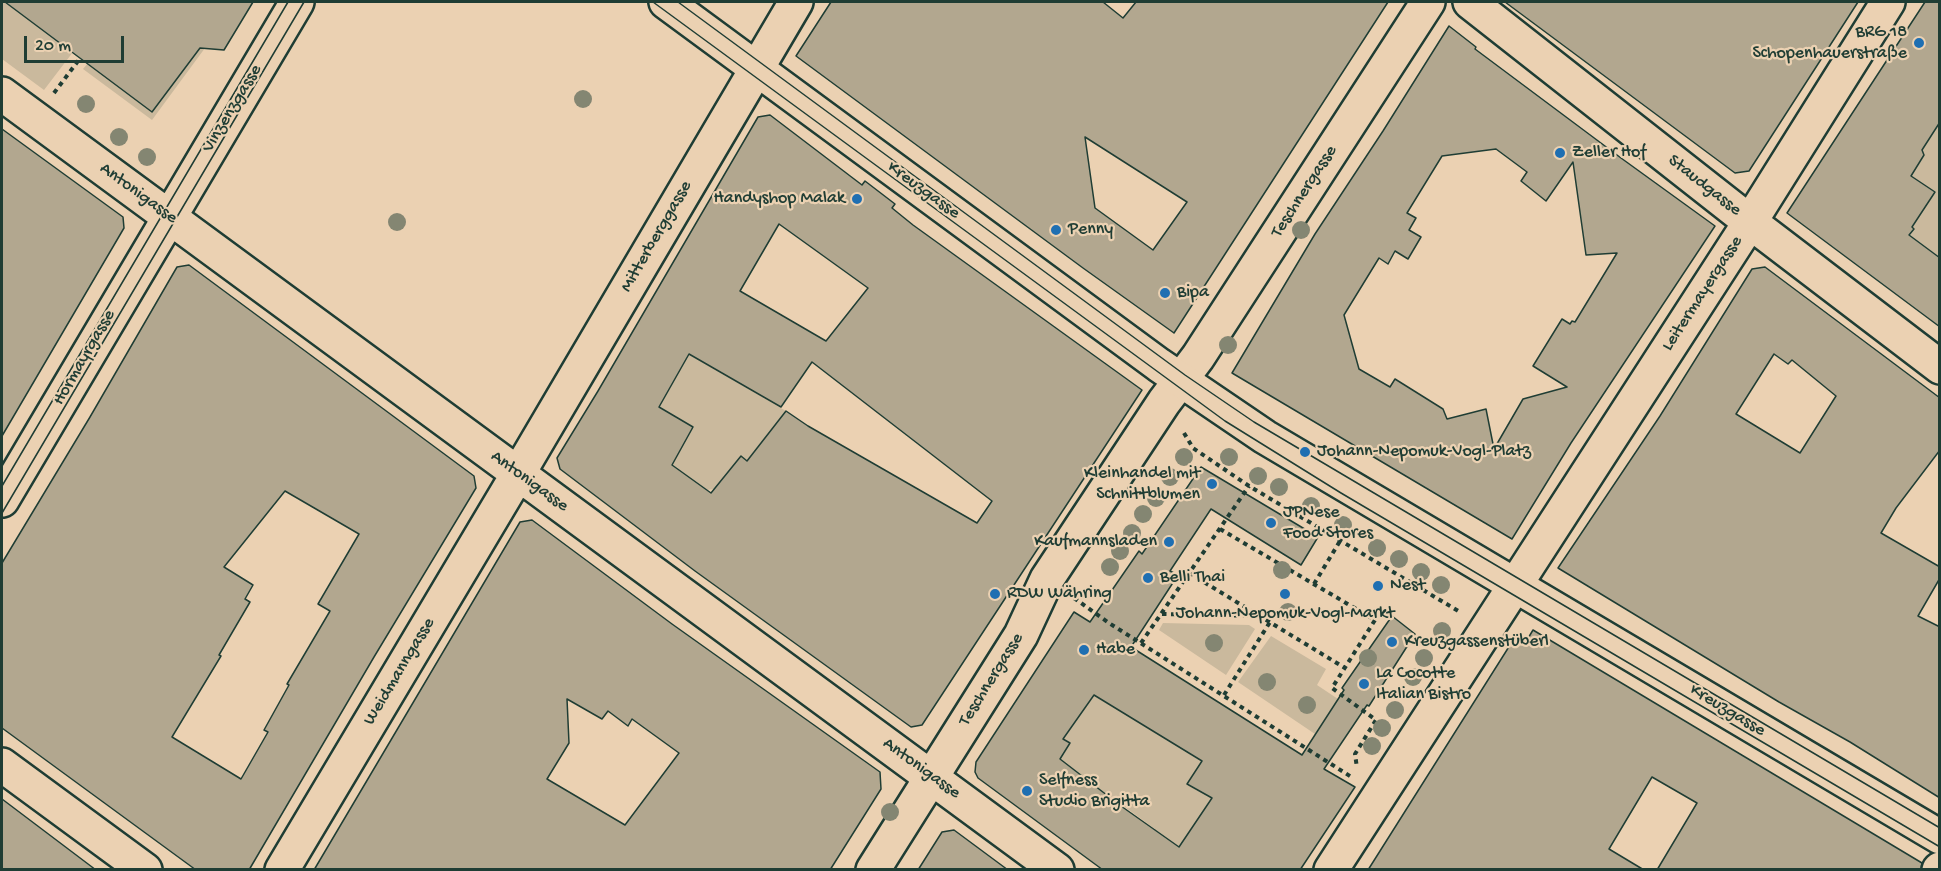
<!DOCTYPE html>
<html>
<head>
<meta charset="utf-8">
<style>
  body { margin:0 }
  #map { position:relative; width:1941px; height:871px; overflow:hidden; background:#ebd1b2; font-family:"Gochi Hand",sans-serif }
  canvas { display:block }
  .frame { position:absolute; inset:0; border:3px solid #1f3d34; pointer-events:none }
  .scale { position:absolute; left:24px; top:36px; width:100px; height:27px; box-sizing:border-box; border:3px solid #1f3d34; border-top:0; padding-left:8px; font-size:18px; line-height:21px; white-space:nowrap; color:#1f3d34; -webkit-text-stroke:4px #ebd1b2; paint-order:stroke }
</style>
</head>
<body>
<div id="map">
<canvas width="1941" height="871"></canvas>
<div class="frame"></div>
<div class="scale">20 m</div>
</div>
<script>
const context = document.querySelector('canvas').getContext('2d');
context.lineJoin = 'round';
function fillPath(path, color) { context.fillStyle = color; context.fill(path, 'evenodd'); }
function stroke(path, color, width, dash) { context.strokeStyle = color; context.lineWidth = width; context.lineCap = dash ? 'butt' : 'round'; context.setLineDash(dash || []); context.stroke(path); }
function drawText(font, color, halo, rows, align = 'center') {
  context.font = font + ' "Gochi Hand",sans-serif'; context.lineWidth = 4.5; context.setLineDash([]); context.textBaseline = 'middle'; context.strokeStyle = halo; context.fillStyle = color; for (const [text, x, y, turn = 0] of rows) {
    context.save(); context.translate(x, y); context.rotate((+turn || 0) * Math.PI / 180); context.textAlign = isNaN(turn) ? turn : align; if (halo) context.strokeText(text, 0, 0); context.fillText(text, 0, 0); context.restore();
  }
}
const green = new Path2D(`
  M2,2H5L73,52L44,90L2,59Z
  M207,39L205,48L152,120L83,69L88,63L152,112Z
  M1939,122V258L1909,235L1914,228L1898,217L1905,166L1917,167L1924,155L1920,145Z
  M687,353L786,411L747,461L741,456L714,489L707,490L667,478L649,422L672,383L670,381Z
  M1163,623L1249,625L1255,629L1226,675L1159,630Z
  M1271,636L1326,669L1317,685L1338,699L1315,734L1238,682Z
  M1093,689L1194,750L1191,755L1204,763L1187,785L1201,792L1213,774L1234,869L1151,836L1155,829L1122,805L1116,811L1058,758L1050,748L1064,754L1070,743L1063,739Z`);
const building = new Path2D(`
  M5,2H253L224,50L200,48L152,112Z
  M831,2H1103L1123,18L1136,2H1388L1174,333L1083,268L796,56ZM1085,137L1187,202L1153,250L1095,208Z
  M1505,2H1858L1749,171L1735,173Z
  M1925,2H1940V122L1922,150L1924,155L1911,176L1935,192L1912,227L1914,229L1909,235L1940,258V327L1787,213Z
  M1449,26L1476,47L1475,49L1621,158L1715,226L1571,443L1512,539L1232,373L1315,234L1383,131ZM1496,149L1527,172L1521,181L1546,201L1573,162L1586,255L1617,253L1575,322L1572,321L1570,324L1562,319L1533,366L1567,387L1523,399L1494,449L1486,409L1447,419L1443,409L1395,379L1390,387L1359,369L1344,315L1379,258L1388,264L1395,251L1408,259L1421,237L1409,230L1416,218L1407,213L1442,156Z
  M770,115L862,185L865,181L895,204L892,208L913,225L1142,390L922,725L911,727L695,571L560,469L557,458L598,391L758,117ZM779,224L868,288L826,341L740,291ZM689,354L781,407L812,362L992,501L977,523L808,426L786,411L747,461L741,456L711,493L672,465L693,427L659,407Z
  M2,129L123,217L124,228L2,436Z
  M189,265L474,476L476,488L374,657L249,870H196L2,728V563L90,417L177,267ZM285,491L359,534L318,604L330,611L287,684L289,685L264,730L268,732L241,779L172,737L221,656L219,655L250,602L245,599L253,585L224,567Z
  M1765,267L1940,398V450L1896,508L1881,533L1940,567V578L1918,616L1940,627V798L1850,742L1779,702L1558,568L1660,416L1752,269ZM1774,354L1788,364L1792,360L1836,396L1800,453L1736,414Z
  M1201,467L1318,537L1301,565L1211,509L1170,571L1178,575L1131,647L1302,755L1344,690L1342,688L1392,616L1415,634L1369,706L1367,705L1324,769L1355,787L1300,870H1103L978,778L975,772L976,762L1074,612L1090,622L1139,551L1142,554ZM1094,695L1202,761L1187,784L1212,798L1179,847L1121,806L1060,759L1070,743L1063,739Z
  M532,520L672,624L880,772L881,789L830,870H314L520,522ZM567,699L602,719L608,711L628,726L632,719L679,753L625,825L547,779L569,743Z
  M1533,630L1922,863L1921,870H1657L1697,803L1652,777L1609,849L1644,870H1368L1517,634L1527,640Z
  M2,799L96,870H2Z
  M954,830L1008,870H918L942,832Z`);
const path = new Path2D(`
  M54,93L81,57
  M1184,433L1193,448L1249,486L1460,612
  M1220,529L1375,620L1332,688L1376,720L1355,754L1357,768
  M1189,573L1345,668
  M1314,584L1340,541
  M1074,598L1109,623L1353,778
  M1162,614L1260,616
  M1141,643L1249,486
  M1224,695L1270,622`);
const minor = new Path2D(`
  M1470,2L1750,222L1940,367
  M2,94L1057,870
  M2,500L297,2
  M2,765L145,870
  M282,870L518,474L796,2
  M873,870L1021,635L1047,579L1164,402L1198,357L1428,2
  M1331,870L1750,222L1888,2
  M1939,870L1940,869`);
const tertiary = new Path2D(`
  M666,2L1159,365L1265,437L1940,837`);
const tram = new Path2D(`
  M653,2L1225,421L1341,493L1940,847
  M678,2L1185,375L1254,422L1940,828
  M2,486L288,2
  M2,513L304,2`);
const trees = [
  [583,99],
  [86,104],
  [119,137],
  [147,157],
  [397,222],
  [1301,230],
  [1228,345],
  [1184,457],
  [1229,457],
  [1258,476],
  [1170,477],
  [1279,487],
  [1156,498],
  [1311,506],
  [1143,514],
  [1343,525],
  [1132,533],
  [1377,548],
  [1120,551],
  [1399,559],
  [1110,567],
  [1282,570],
  [1421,572],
  [1441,585],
  [1288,612],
  [1442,631],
  [1214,643],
  [1368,658],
  [1424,658],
  [1413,677],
  [1267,682],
  [1307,705],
  [1395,710],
  [1382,728],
  [1372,746],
  [890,812]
];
const markers = [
  [1919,43,6,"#1f6fb2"],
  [1560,153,6,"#1f6fb2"],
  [857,199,6,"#1f6fb2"],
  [1056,230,6,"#1f6fb2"],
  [1165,293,6,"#1f6fb2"],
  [1305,452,6,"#1f6fb2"],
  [1212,484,6,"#1f6fb2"],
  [1271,523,6,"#1f6fb2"],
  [1169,542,6,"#1f6fb2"],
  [1148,578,6,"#1f6fb2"],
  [1378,586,6,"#1f6fb2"],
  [995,594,6,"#1f6fb2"],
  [1285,594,6,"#1f6fb2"],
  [1392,642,6,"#1f6fb2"],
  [1084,650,6,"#1f6fb2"],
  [1364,684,6,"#1f6fb2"],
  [1027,791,6,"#1f6fb2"]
];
const poiNames = [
  ["BRG 18",1907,33,"right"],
  ["Schopenhauerstraße",1907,54,"right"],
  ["Zeller Hof",1572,153],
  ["Handyshop Malak",845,199,"right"],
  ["Penny",1068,230],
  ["Bipa",1177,293],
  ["Johann-Nepomuk-Vogl-Platz",1317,452],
  ["Kleinhandel mit",1200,474,"right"],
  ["Schnittblumen",1200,495,"right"],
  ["JPNese",1283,513],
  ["Food Stores",1283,534],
  ["Kaufmannsladen",1157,542,"right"],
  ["Belli Thai",1160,578],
  ["Nest",1390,586],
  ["RDW Währing",1007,594],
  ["Johann-Nepomuk-Vogl-Markt",1285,614,"center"],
  ["Kreuzgassenstüberl",1404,642],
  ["Habe",1096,650],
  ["La Cocotte",1376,674],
  ["Italian Bistro",1376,695],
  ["Selfness",1039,781],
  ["Studio Brigitta",1039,802]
];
const streetNames = [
  ["Vinzenzgasse",233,109,-59],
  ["Staudgasse",1704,186,38],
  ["Kreuzgasse",923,191,36],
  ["Teschnergasse",1305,192,-57],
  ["Antonigasse",138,194,36],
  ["Mitterberggasse",657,237,-60],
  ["Leitermayergasse",1703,294,-57],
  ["Hormayrgasse",85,358,-60],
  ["Antonigasse",529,482,36],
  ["Weidmanngasse",400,672,-59],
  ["Teschnergasse",992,680,-58],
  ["Kreuzgasse",1727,711,31],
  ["Antonigasse",921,769,36]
];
fillPath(green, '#cab99d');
fillPath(building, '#b2a78f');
stroke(building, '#1f3d34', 1.5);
stroke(minor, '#1f3d34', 38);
stroke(tertiary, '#1f3d34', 38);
stroke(path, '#1f3d34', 4, [4.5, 4.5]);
stroke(minor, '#ebd1b2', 33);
stroke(tertiary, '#ebd1b2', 33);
stroke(tram, '#1f3d34', 1.5);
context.fillStyle = '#848672';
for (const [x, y] of trees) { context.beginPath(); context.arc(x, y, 9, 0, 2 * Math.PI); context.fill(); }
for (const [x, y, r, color] of markers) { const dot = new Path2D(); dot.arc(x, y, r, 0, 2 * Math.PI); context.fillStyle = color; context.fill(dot); stroke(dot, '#ebd1b2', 2); }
drawText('18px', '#1f3d34', '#ebd1b2', poiNames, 'left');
drawText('18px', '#1f3d34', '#ebd1b2', streetNames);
</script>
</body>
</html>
